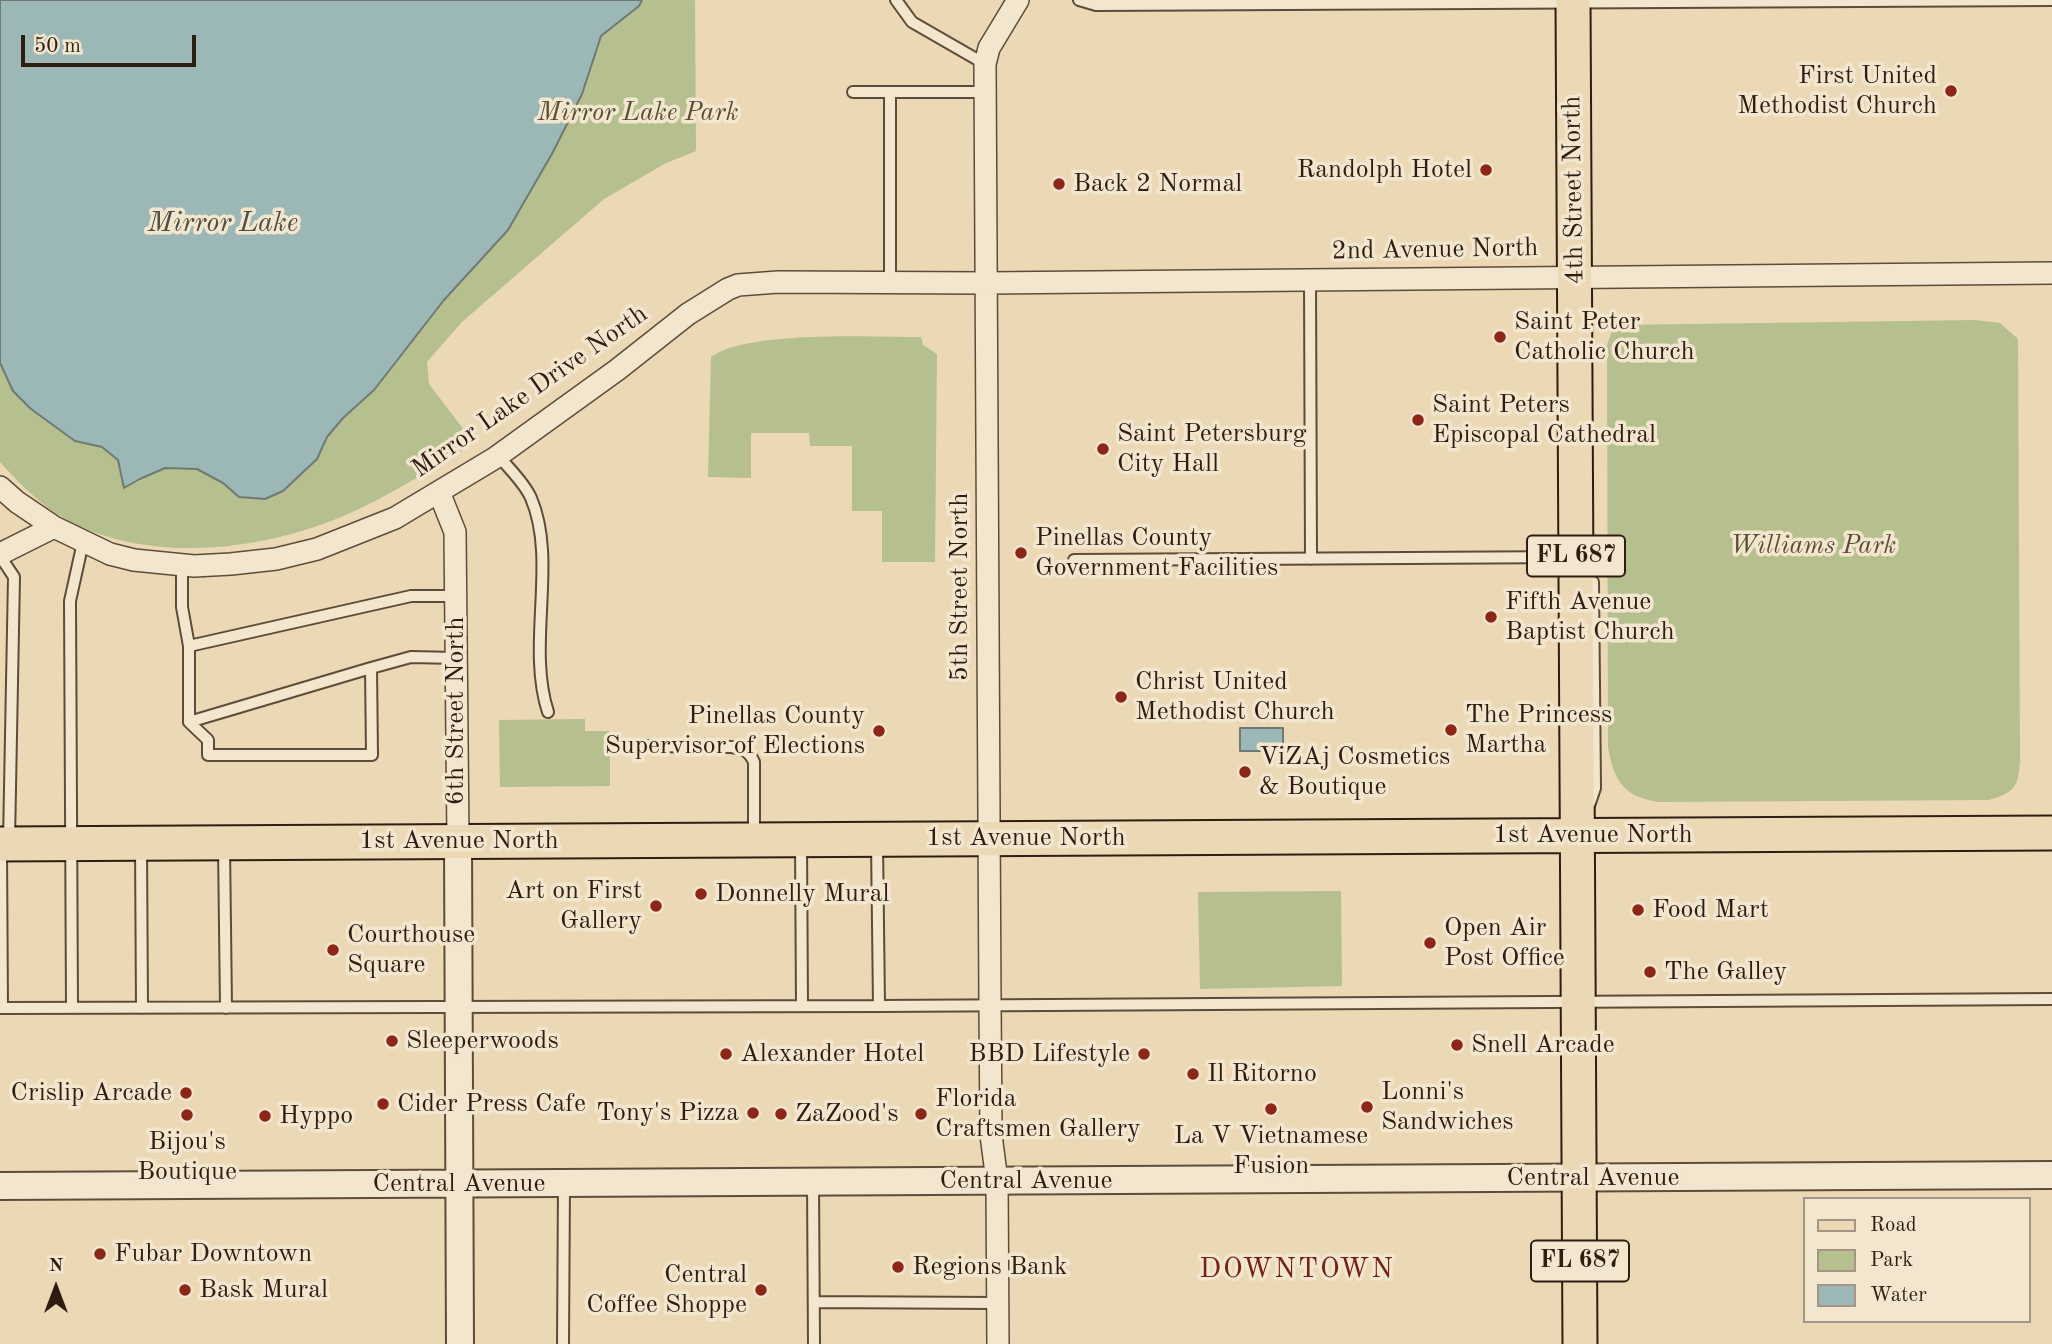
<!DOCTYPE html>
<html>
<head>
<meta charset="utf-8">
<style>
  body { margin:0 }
  #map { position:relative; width:2052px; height:1344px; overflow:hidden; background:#ebd8b4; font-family:"Old Standard TT",serif }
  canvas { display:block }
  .legend { position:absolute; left:1803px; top:1197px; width:228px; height:126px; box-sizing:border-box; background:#f2e6ce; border:2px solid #a49682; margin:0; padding:9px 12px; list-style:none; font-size:21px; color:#2f1d11 }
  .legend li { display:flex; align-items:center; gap:14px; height:35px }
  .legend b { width:35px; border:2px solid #a49682 }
  .north { position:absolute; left:21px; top:1253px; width:70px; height:70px; -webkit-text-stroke:5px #f2e6ce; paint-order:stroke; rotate:0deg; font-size:19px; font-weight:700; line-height:28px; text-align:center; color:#2f1d11 }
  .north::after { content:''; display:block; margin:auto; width:24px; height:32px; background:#2f1d11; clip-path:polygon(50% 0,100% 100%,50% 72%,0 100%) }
  .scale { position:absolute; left:21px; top:35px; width:175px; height:32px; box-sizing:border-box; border:4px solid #2f1d11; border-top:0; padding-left:9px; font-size:21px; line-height:24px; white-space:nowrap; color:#2f1d11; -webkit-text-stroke:5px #f2e6ce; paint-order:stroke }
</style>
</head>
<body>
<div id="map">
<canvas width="2052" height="1344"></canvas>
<ul class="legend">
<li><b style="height:9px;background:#ebd8b4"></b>Road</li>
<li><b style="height:19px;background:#b6bf8e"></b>Park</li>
<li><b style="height:19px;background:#9bb8b6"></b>Water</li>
</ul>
<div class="north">N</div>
<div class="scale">50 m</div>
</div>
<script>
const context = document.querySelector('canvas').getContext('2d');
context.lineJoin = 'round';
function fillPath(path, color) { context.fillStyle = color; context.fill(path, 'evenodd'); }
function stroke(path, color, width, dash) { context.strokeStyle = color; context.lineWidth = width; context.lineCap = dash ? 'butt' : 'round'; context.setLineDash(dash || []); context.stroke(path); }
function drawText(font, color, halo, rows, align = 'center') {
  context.font = font + ' "Old Standard TT",serif'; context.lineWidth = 7; context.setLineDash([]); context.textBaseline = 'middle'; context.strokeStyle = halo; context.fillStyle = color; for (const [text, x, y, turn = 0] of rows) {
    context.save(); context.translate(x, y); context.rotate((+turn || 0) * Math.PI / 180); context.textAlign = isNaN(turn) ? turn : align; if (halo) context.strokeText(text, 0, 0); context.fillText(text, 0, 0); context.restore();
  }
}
const green = new Path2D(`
  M642,0H695L696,151L666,163L604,199L462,322L427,362L429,384L474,443C438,465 402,488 363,507C278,549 157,567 69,521C42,507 20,484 0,462V363L13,391L75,441L102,447L118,460L125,488L165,468L197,469L223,483L239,497L265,499L282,491L317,459L327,437L343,418L374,390L444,300L591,60L601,36L639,6Z
  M1975,320L2000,323L2018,339L2020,761C2018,788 2015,792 1989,800L1658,802C1623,796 1614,781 1608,747L1607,345L1612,331L1620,325Z
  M921,337L923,345L937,354L935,562H882V511H852V446H810L809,433H751V478L708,477L711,357C748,330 872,337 921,337Z
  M585,719V731H610V786L500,787L499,720Z
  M1341,891L1342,986L1200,989L1198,892Z`);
const water = new Path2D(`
  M0,0H642L639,6L601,36L582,94L553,152L508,230L444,300L374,390L343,418L327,437L317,459L283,491L265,499L239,497L223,483L197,469L165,468L140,479L124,488L118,460L102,447L75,441L31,409L13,391L0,363Z
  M1240,728H1283V751H1240Z`);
const service = new Path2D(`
  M896,0L912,22L985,64
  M1079,0L1096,5L2052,0
  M853,92H985
  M890,92V282
  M1310,279L1311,559
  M498,455C509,469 524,482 531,498C558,561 526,645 548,712
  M0,556L14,577L9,841
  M1074,560L1573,557
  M182,565V607L189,646
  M455,596H411L189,646V722L208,740V755H372L371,668L411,657L456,658
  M189,722L371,668
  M643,746L732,747C743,749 749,751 754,762V837
  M1590,803L1595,788L1593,582
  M801,842L802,1006
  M877,842L879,1006
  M224,845L226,1008
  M141,846L142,1008
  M1,849L2,1008
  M0,1008L879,1006L2052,999
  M72,1008L70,601L83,542
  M813,1182L814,1344
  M814,1302L997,1303
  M563,1344L564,1183`);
const minor = new Path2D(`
  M0,487L17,502L54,527L110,554L134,560L194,566L231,564L276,559L317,549L395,518L495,458L617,370L688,314L728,289L738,285L778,282L986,283L2052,273
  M439,492L455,532L458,841
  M0,554L54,527
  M998,1344L997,1181L991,1135L990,1004L985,64L989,48L1018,0`);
const tertiary = new Path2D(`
  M458,841L460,1344
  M0,1186L2052,1175`);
const primary = new Path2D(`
  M1573,0L1580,1344
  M0,844L2052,833`);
const markers = [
  [1951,91,7,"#8f2418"],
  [1486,170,7,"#8f2418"],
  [1059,184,7,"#8f2418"],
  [1500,337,7,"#8f2418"],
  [1418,420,7,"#8f2418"],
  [1103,449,7,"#8f2418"],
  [1021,553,7,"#8f2418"],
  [1491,617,7,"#8f2418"],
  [1121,697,7,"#8f2418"],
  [1451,730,7,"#8f2418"],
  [879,731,7,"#8f2418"],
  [1245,772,7,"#8f2418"],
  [701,894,7,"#8f2418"],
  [656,906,7,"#8f2418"],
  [1638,910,7,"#8f2418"],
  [1430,943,7,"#8f2418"],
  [333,950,7,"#8f2418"],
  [1650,972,7,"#8f2418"],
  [392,1041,7,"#8f2418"],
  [1457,1045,7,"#8f2418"],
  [726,1054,7,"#8f2418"],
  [1144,1054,7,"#8f2418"],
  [1193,1074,7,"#8f2418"],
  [186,1093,7,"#8f2418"],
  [383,1104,7,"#8f2418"],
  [1367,1107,7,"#8f2418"],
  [1271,1109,7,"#8f2418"],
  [753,1113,7,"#8f2418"],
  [781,1114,7,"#8f2418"],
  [921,1114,7,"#8f2418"],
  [187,1115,7,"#8f2418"],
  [265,1116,7,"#8f2418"],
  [100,1254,7,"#8f2418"],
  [898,1267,7,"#8f2418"],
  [185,1290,7,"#8f2418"],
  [761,1290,7,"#8f2418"]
];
const shields = [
  [1576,556,98],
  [1580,1261,98]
];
const shieldNames = [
  ["FL 687",1576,556],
  ["FL 687",1580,1261]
];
const poiNames = [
  ["First United",1937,76,"right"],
  ["Methodist Church",1937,106,"right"],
  ["Randolph Hotel",1472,170,"right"],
  ["Back 2 Normal",1073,184],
  ["Saint Peter",1514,322],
  ["Catholic Church",1514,352],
  ["Saint Peters",1432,405],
  ["Episcopal Cathedral",1432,435],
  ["Saint Petersburg",1117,434],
  ["City Hall",1117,464],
  ["Pinellas County",1035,538],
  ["Government Facilities",1035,568],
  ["Fifth Avenue",1505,602],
  ["Baptist Church",1505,632],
  ["Christ United",1135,682],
  ["Methodist Church",1135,712],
  ["The Princess",1465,715],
  ["Martha",1465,745],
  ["Pinellas County",865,716,"right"],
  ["Supervisor of Elections",865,746,"right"],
  ["ViZAj Cosmetics",1259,757],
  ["& Boutique",1259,787],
  ["Art on First",642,891,"right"],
  ["Gallery",642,921,"right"],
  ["Donnelly Mural",715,894],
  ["Food Mart",1652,910],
  ["Open Air",1444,928],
  ["Post Office",1444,958],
  ["Courthouse",347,935],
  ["Square",347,965],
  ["The Galley",1664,972],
  ["Sleeperwoods",406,1041],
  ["Snell Arcade",1471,1045],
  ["Alexander Hotel",740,1054],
  ["BBD Lifestyle",1130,1054,"right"],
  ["Il Ritorno",1207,1074],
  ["Lonni's",1381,1092],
  ["Sandwiches",1381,1122],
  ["Crislip Arcade",172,1093,"right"],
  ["Florida",935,1099],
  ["Craftsmen Gallery",935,1129],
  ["Cider Press Cafe",397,1104],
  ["Tony's Pizza",739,1113,"right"],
  ["ZaZood's",795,1114],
  ["Hyppo",279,1116],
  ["La V Vietnamese",1271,1136,"center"],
  ["Fusion",1271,1166,"center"],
  ["Bijou's",187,1142,"center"],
  ["Boutique",187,1172,"center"],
  ["Fubar Downtown",114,1254],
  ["Regions Bank",912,1267],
  ["Central",747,1275,"right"],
  ["Coffee Shoppe",747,1305,"right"],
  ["Bask Mural",199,1290]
];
const parkNames = [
  ["Mirror Lake Park",638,113],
  ["Williams Park",1813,546]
];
const streetNames = [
  ["4th Street North",1574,190,-91],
  ["2nd Avenue North",1435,250,-1],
  ["Mirror Lake Drive North",530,392,-35],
  ["5th Street North",960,587,-90],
  ["6th Street North",456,711,-90],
  ["1st Avenue North",1593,835],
  ["1st Avenue North",1026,838],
  ["1st Avenue North",459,841],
  ["Central Avenue",1593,1178],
  ["Central Avenue",1026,1181],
  ["Central Avenue",459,1184]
];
const waterNames = [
  ["Mirror Lake",223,224]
];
const neighbourhoodNames = [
  ["DOWNTOWN",1297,1270]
];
fillPath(green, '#b6bf8e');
fillPath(water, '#9bb8b6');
stroke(water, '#707a74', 2);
stroke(service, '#5e4c3a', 14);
stroke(minor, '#5e4c3a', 24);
stroke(tertiary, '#5e4c3a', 30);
stroke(primary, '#2f1d11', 37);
stroke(service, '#f2e6ce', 10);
stroke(minor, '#f2e6ce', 21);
stroke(tertiary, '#f2e6ce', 26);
stroke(primary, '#ebd8b4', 33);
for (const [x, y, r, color] of markers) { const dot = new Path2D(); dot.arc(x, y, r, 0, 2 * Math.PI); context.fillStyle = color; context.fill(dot); stroke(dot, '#f2e6ce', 2.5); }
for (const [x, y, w] of shields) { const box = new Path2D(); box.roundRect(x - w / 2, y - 20.5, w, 41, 5); context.fillStyle = '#f2e6ce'; context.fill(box); stroke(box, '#2f1d11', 2); }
drawText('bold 24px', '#2f1d11', null, shieldNames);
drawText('26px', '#2f1d11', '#f2e6ce', poiNames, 'left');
drawText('italic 26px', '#584e36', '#f2e6ce', parkNames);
drawText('26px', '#2f1d11', '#f2e6ce', streetNames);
drawText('italic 28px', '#4f4c43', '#f2e6ce', waterNames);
context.letterSpacing = '2px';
drawText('28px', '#7a1f14', '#f2e6ce', neighbourhoodNames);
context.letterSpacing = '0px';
</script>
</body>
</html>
